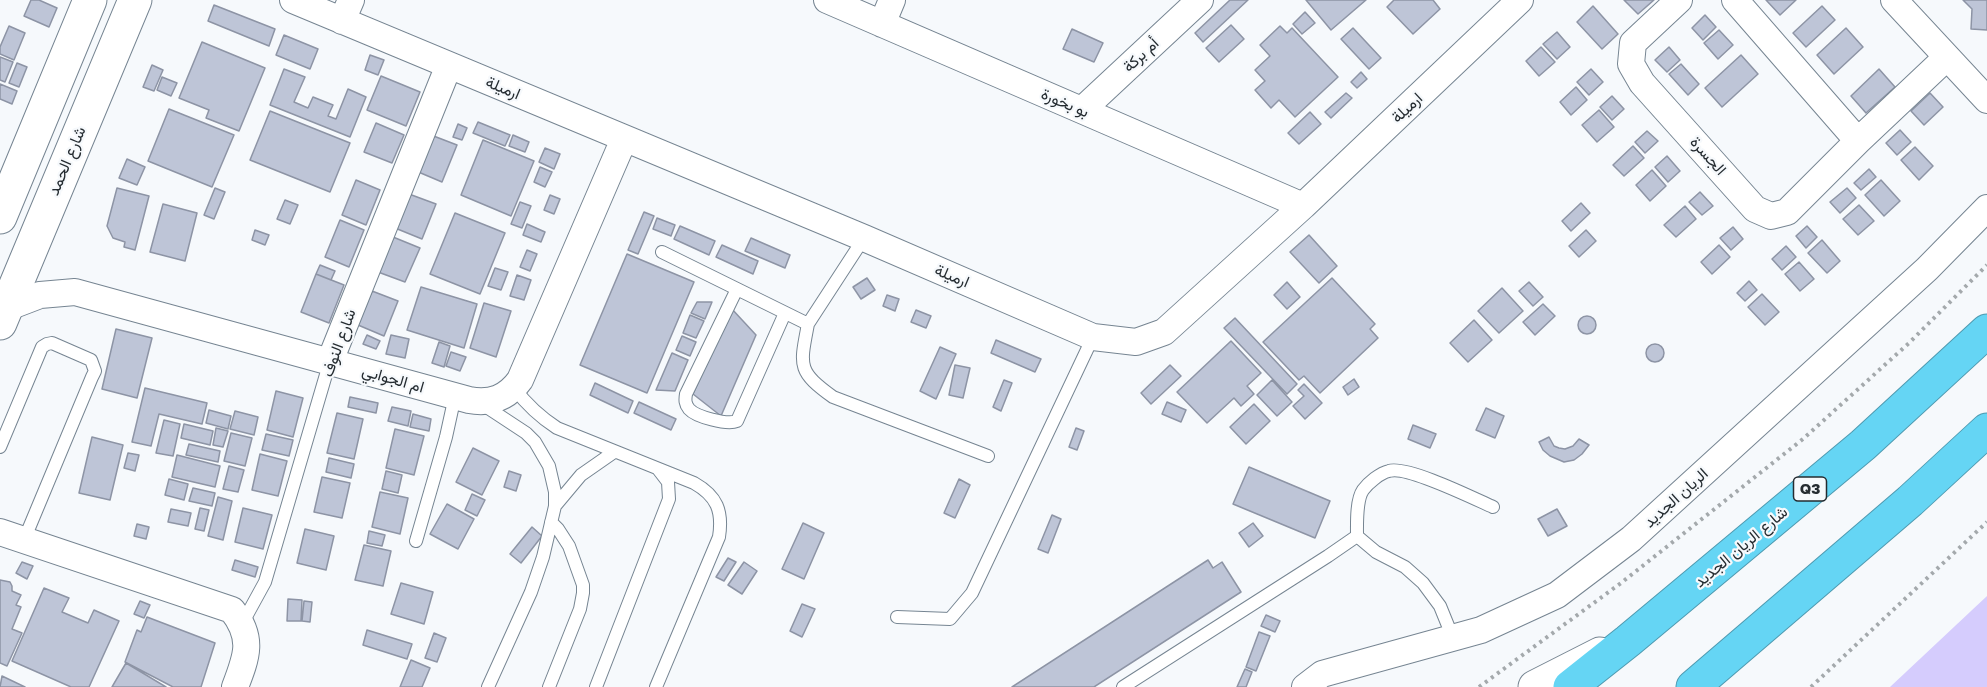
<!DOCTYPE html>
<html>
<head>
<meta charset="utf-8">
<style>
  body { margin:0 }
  canvas { display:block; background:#f6f9fc }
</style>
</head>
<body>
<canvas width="1987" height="687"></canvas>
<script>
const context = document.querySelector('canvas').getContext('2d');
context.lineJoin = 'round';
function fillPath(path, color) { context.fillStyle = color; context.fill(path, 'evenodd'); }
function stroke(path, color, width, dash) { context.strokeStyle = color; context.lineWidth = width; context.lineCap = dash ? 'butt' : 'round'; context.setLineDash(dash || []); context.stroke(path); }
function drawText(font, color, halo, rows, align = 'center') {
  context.font = font + ' "Golos Text",Vazirmatn,sans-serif'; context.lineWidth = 4.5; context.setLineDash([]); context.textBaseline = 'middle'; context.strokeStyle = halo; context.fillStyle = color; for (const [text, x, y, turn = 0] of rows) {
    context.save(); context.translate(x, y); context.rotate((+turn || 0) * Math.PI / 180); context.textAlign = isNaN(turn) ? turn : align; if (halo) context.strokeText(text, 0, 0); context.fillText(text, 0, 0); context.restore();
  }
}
const green = new Path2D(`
  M1987,596V687H1890Z`);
const building = new Path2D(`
  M31,0H39L57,8L49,27L24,16Z
  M1230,0H1248L1203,42L1195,33Z
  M1306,0H1366L1331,30Z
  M1394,0H1433L1440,9L1413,34L1387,7Z
  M1624,0H1654L1638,14Z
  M1766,0H1796L1780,15Z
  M1963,0H1987V30L1971,29L1972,9Z
  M214,5L275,29L269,46L208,21Z
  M1593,6L1618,34L1602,49L1577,22Z
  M1822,6L1835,20L1806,47L1793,33Z
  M1305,12L1315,23L1302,34L1293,24Z
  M1705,15L1716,27L1703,40L1692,28Z
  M1231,25L1244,39L1219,62L1206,48Z
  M9,26L25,33L14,60L0,54V47Z
  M1280,26L1287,33L1292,28L1338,77L1295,117L1279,100L1271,108L1255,90L1265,81L1255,70L1270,56L1260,45Z
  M1353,28L1381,58L1369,69L1341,39Z
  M1846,28L1863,47L1834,74L1817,55Z
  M1072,29L1103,43L1094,62L1063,49Z
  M1719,30L1733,45L1718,59L1704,43Z
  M1557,32L1570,47L1557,59L1543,44Z
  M284,35L318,49L310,69L276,55Z
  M202,42L265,68L239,131L206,118L209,110L179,98Z
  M1541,47L1555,62L1539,76L1526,61Z
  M1669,47L1680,60L1667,72L1655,60Z
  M370,55L384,60L378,75L365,70Z
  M1741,55L1758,74L1722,107L1705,88Z
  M0,57L13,62L5,82L0,80Z
  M17,63L27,67L19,87L9,83Z
  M1681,64L1699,84L1688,95L1669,74Z
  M152,65L163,70L154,91L143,87Z
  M284,69L305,77L294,102L308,108L313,97L333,105L328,116L336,119L348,89L366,97L350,137L270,105Z
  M1591,69L1603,82L1589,95L1577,82Z
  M1879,69L1895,87L1866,113L1851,96Z
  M1361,72L1367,79L1357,88L1351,82Z
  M381,76L420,92L406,126L367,110Z
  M162,77L177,83L171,96L157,90Z
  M0,84L17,91L12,104L0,99Z
  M1576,87L1587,100L1571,115L1560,102Z
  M1346,93L1352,98L1331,118L1325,112Z
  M1930,93L1943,107L1924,125L1911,111Z
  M1612,96L1624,109L1612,120L1600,107Z
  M169,109L234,135L212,187L148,161Z
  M1599,110L1614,127L1597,142L1582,125Z
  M270,111L350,143L330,192L250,160Z
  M1310,112L1321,124L1299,144L1288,133Z
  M478,122L510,135L505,146L473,133Z
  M376,123L404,135L392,163L364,152Z
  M458,124L467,128L462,140L453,137Z
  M1900,130L1911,142L1897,155L1886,143Z
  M1647,131L1658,141L1645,153L1635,142Z
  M431,135L457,145L442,182L416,171Z
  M513,135L529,142L525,152L509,146Z
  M483,140L534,161L511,216L461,195Z
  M1633,146L1644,158L1624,176L1613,165Z
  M1915,147L1933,166L1919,180L1901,160Z
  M545,148L560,154L554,169L539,162Z
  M1667,156L1680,171L1668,182L1655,167Z
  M127,159L145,167L137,185L119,178Z
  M540,167L552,172L545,187L534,182Z
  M1869,169L1876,177L1861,190L1854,183Z
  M1652,170L1666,186L1650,201L1636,185Z
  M356,180L380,190L366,225L342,215Z
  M1881,180L1900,201L1884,216L1865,195Z
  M117,188L149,196L135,250L124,247L125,242L113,238L107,226Z
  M215,188L225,192L214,219L204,215Z
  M1847,188L1856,198L1840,213L1830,202Z
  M1700,192L1713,206L1702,215L1689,202Z
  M409,194L436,204L422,239L395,228Z
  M550,195L560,199L554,214L544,210Z
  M285,200L298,205L290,224L277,219Z
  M520,202L531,206L522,228L511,224Z
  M1581,203L1590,213L1571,231L1562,221Z
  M163,204L197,213L185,261L150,252Z
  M1859,205L1874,221L1858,235L1843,219Z
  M1685,206L1696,219L1676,237L1664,225Z
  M644,212L654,216L638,254L628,250Z
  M455,213L505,233L480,294L430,274Z
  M657,218L675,225L671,236L653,229Z
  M340,220L364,230L349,267L325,257Z
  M527,224L545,232L541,242L523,235Z
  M680,226L715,241L709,255L674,239Z
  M1807,226L1817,237L1806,248L1796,236Z
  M1733,227L1743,239L1731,250L1720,238Z
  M255,230L269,235L265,245L252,240Z
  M1586,230L1596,241L1579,257L1569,246Z
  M1309,235L1337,266L1319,283L1290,252Z
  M393,237L420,248L405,282L378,272Z
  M751,238L790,255L785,268L745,251Z
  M1822,240L1840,261L1827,273L1808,253Z
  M722,245L758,261L753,274L716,257Z
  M1719,245L1730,257L1712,274L1701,262Z
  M1786,246L1796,257L1782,270L1772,259Z
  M527,250L537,254L530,271L520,267Z
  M627,254L694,282L647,393L580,365Z
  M1799,262L1814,279L1800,291L1785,274Z
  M320,265L335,271L331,280L316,274Z
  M495,268L508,272L501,290L488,286Z
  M316,274L344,285L329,323L301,312Z
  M517,275L531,280L524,300L510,296Z
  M867,278L875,290L861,299L853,287Z
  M1332,278L1375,324L1370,329L1378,338L1320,393L1304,376L1299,380L1263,342Z
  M1749,281L1757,290L1745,301L1737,293Z
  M1287,282L1300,297L1287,309L1274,295Z
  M1529,282L1543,297L1533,306L1519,291Z
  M421,287L477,304L464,348L407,330Z
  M1502,288L1523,311L1499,333L1478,311Z
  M372,291L398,301L384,336L358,325Z
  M1762,294L1779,312L1765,325L1748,307Z
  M887,295L899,299L895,311L883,306Z
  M697,302H712L705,319L691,313Z
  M484,303L511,311L496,357L470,348Z
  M1543,304L1555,316L1535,335L1523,322Z
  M731,308L756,335L721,416L693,394Z
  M916,310L931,316L926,328L911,322Z
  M690,315L704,321L696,338L683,333Z
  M1578 325a9 9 0 1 1 18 0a9 9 0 1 1-18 0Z
  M1235,318L1297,384L1287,394L1224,328Z
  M1474,320L1492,340L1468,362L1450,343Z
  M116,329L152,338L137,398L102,389Z
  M367,335L380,341L376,349L363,344Z
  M391,335L409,339L405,358L386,354Z
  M682,336L696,342L690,356L676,350Z
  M996,340L1041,359L1035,372L991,353Z
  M1231,341L1261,373L1247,386L1254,394L1241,406L1234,398L1207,423L1177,392Z
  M439,342L450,346L444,367L432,363Z
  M1646 353a9 9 0 1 1 18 0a9 9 0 1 1-18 0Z
  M940,347L956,354L936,399L920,391Z
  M451,352L466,357L460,371L446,366Z
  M672,353L688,360L675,391L656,390Z
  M955,365L970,368L963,398L949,395Z
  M1170,365L1181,376L1151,404L1141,393Z
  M1354,379L1359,387L1348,395L1343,387Z
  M1004,380L1012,383L1001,411L993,407Z
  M1272,380L1292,402L1277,416L1257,395Z
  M595,383L633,401L628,413L590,395Z
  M1304,384L1322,403L1305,419L1293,406L1304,396L1298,390Z
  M145,388L207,403L202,424L159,414L151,446L132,442Z
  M276,391L303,398L293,437L267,430Z
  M350,397L378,403L376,413L348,407Z
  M639,402L676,419L671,430L634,413Z
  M1167,402L1186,410L1181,422L1162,414Z
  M1254,404L1270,421L1246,444L1230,427Z
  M392,407L411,411L408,426L388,421Z
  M1486,408L1504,416L1495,438L1476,430Z
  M209,410L231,416L228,429L206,423Z
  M235,411L258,417L254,435L230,429Z
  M337,413L363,419L354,459L327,453Z
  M413,414L431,419L429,431L410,427Z
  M164,420L180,424L173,456L156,453Z
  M184,424L213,431L210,445L181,438Z
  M1413,425L1436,434L1430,448L1408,439Z
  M216,428L228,431L223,447L213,445Z
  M1076,428L1084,431L1077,450L1069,447Z
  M395,429L424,436L414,475L386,468Z
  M231,433L252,438L245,466L224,461Z
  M266,434L293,440L289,456L262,450Z
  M92,437L123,445L110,500L79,493Z
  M1549,437L1554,446L1559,448L1565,449L1573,446L1579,439L1589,445L1582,454L1574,460L1564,462L1550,456L1543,450L1539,442Z
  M189,444L220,451L218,462L186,455Z
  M473,448L499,461L482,495L456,482Z
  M128,453L139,455L135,471L124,468Z
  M260,454L287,461L278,496L252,490Z
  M177,455L220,466L215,487L172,477Z
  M329,458L354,464L351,478L326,472Z
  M229,466L244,470L238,492L223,489Z
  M1249,467L1330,501L1315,538L1233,504Z
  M386,471L402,475L398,493L382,489Z
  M509,471L521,475L516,491L504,487Z
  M322,477L350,483L342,518L314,512Z
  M169,479L188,484L184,500L165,495Z
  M959,479L970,485L955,518L944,513Z
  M193,488L215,493L212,506L189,501Z
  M380,492L408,498L400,534L372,527Z
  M472,494L485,500L477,516L465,510Z
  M218,497L232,501L223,540L208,536Z
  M447,504L474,519L458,549L430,534Z
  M200,508L209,510L204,531L195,529Z
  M243,508L272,515L263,549L235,542Z
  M171,509L191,513L188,526L168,522Z
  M1557,509L1567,526L1548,536L1538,519Z
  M1052,515L1061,519L1048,553L1038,549Z
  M803,523L824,533L804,579L782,569Z
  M1253,523L1263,536L1249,547L1239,533Z
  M137,524L149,527L146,539L134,536Z
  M532,527L542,536L521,563L510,554Z
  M305,529L334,536L326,570L297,563Z
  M369,531L385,535L382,546L367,543Z
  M364,545L391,551L383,586L355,580Z
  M728,558L736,562L724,581L716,577Z
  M235,560L258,567L255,577L232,570Z
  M1208,560L1213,568L1222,562L1241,592L1094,687H1012Z
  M22,562L33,566L27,579L16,573Z
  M744,562L757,571L742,594L728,585Z
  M0,580L10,582L12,586V591L21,595L16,605L21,607L12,629L22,633L7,666L0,663Z
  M401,583L433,592L424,624L391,614Z
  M44,588L69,598L62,612L88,623L94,610L119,621L89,687H71L12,661Z
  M288,599L302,600L301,621H287Z
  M140,601L150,605L144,618L134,614Z
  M304,601L312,602L310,622L302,621Z
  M802,604L815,609L802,637L790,631Z
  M1266,615L1280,621L1275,632L1261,626Z
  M147,617L215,643L201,687H173L125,662L137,630L141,632Z
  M367,630L412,644L407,659L363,645Z
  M1259,632L1270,636L1256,671L1246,667Z
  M434,633L446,638L437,662L425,658Z
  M411,660L430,668L422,687H400Z
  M126,663L166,687H112Z
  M1245,669L1252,672L1246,687H1237Z
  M2,676L25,687H0Z`);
const path = new Path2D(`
  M1479,687L1621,583L1803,439L1909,343L1987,265
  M1811,687L1987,522`);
const lane = new Path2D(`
  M662,252L808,324L864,238
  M737,289L686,394C685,400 685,404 689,409C696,417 727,425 737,421L785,313
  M808,324C800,366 797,371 833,397L988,456
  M514,388C527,405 540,417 557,428L694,483C717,496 723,511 719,537L656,687
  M482,404L526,433L535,442L549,466L555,492V506L543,557L531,592L488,687
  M0,447L42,347L47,344L52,343L91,360L95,371L92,377L24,540
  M555,506L581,475L614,452
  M416,541L446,437L455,396
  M897,617L950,619L972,593L1093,337
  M242,624L265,582L330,361
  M1453,638L1440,606L1423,583L1405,567L1376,552L1357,536C1357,524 1356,500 1363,490C1368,483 1380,473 1389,471C1406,465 1473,498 1493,507
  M549,687L580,609L583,593V585L569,546L558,529L551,522
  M596,687L669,499L668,482L658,469
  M1123,687L1328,556L1357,536`);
const street = new Path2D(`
  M293,0L864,238L1093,337L1136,342L1164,332L1303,206L1520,0
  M827,0L1303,206
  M1679,0L1633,43L1631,64L1642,83L1755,209L1771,216L1787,212L1858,141L1946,58
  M1735,0L1858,141
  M1894,0L1987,100
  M342,21L351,0
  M882,24L892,0
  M1082,110L1200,0
  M6,308L40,295L75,292L469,400C491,404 507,398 520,380L624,139
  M330,361L449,65
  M0,532L232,610C254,638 247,656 235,687
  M1305,687L1322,674L1481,630L1557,595L1631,539L1927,269L1987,208`);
const secondary = new Path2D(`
  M0,217L90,0
  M0,323L135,0
  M1535,687L1600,654`);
const highway = new Path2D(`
  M1570,687L1628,641L1863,445L1987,331
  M1693,687L1910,501L1987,430`);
const shields = [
  [1810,489,33]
];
const shieldNames = [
  ["Q3",1810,489]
];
const streetNames = [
  ["أم بركة",1141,55,-43],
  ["ارميلة",503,88,23],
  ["بو بخورة",1065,103,23],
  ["ارميلة",1407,108,-43],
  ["الجسرة",1708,156,48],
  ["شارع الحمد",67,161,-67],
  ["ارميلة",952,276,23],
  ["شارع النوف",339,343,-70],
  ["ام الجوابي",393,379,16],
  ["الريان الجديد",1676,498,-42],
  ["شارع الريان الجديد",1741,547,-40]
];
fillPath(green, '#d5ccfd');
fillPath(building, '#bec5d7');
stroke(building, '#8d94a5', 1.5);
stroke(lane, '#768592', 14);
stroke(street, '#768592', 28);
stroke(secondary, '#768592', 35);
stroke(highway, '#4f9ab0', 35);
stroke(path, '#a4a9ac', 4, [3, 4.5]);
stroke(lane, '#fff', 12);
stroke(street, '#fff', 26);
stroke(secondary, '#fff', 33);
stroke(highway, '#65d5f4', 33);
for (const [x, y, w] of shields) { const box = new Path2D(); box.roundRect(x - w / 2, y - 12, w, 24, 4.5); context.fillStyle = '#f6f9fc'; context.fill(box); stroke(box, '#252c31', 1.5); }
drawText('bold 15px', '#252c31', null, shieldNames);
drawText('16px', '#252c31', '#f6f9fc', streetNames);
</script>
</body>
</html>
